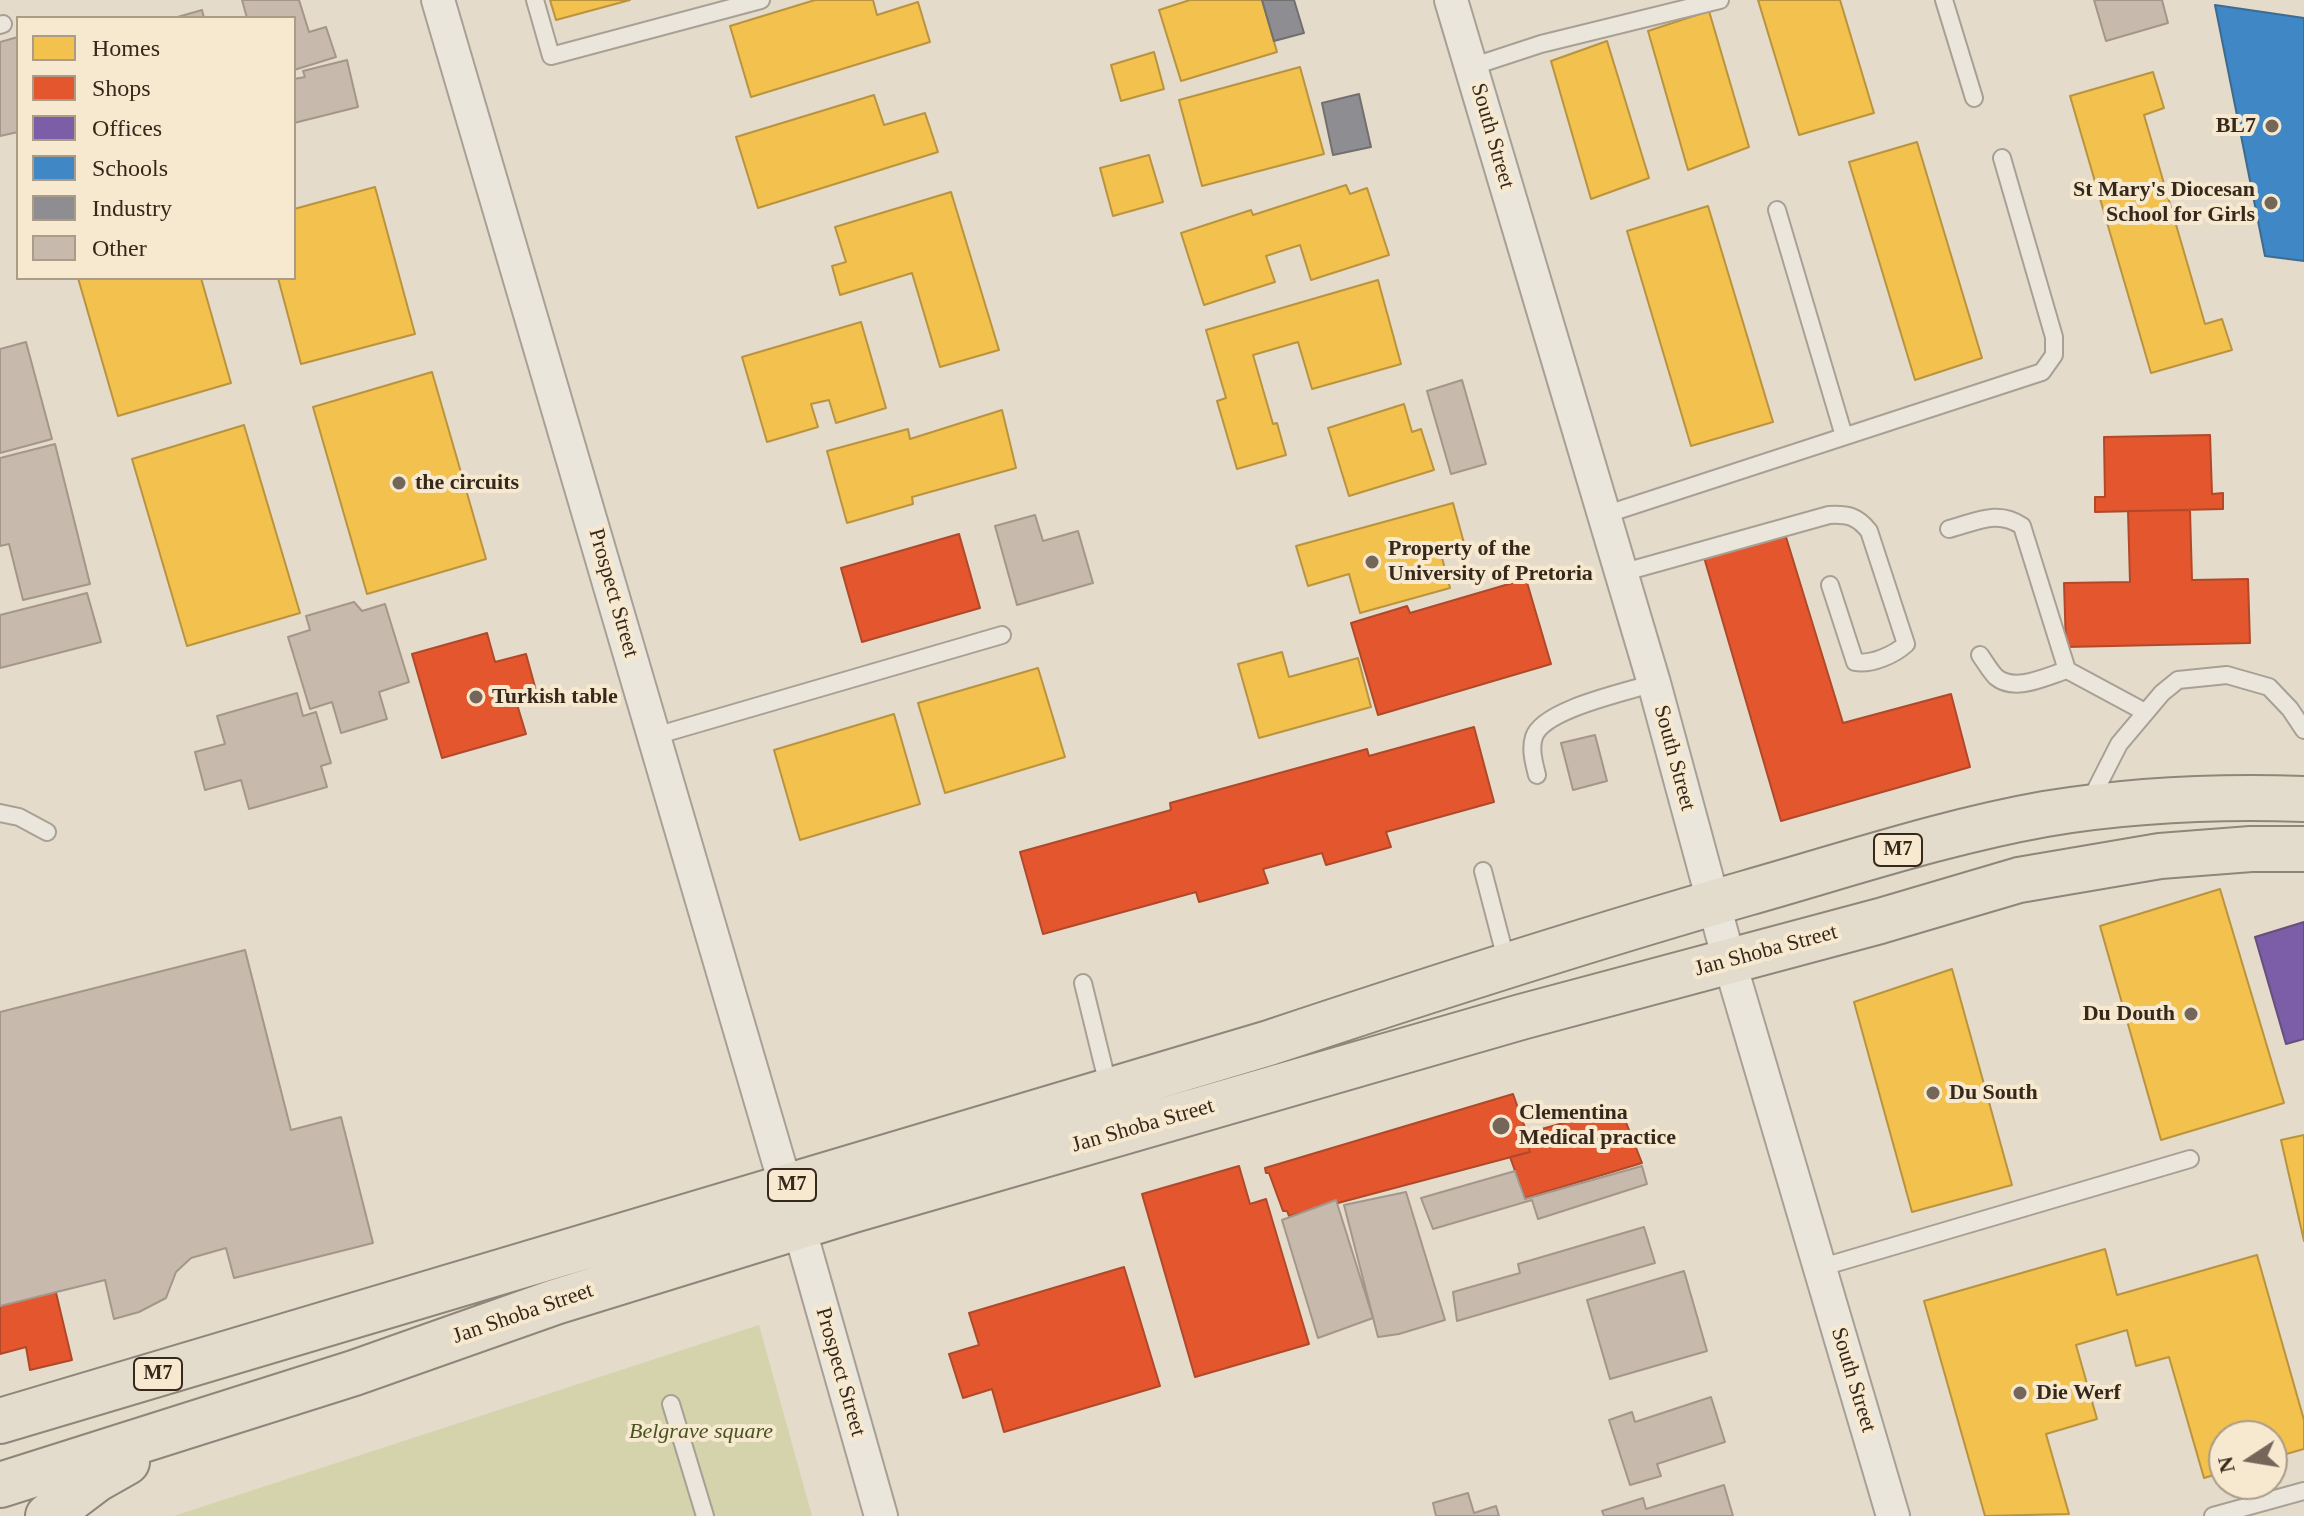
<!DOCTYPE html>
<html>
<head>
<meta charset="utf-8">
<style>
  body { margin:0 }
  #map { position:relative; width:2304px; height:1516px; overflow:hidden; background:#e4dbca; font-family:"Times New Roman",serif }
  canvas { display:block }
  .legend { position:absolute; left:16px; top:16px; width:280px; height:264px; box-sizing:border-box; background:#f6e9cf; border:2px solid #aa9c87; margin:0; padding:10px 14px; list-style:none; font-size:24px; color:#37281c }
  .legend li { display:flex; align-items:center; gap:16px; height:40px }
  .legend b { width:40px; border:2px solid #aa9c87 }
  .north { position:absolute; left:2208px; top:1420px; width:80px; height:80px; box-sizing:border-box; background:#f6e9cf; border:2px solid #aa9c87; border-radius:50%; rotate:258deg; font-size:22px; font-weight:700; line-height:32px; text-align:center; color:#37281c }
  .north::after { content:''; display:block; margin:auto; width:28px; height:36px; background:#746759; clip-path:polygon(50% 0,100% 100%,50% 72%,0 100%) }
</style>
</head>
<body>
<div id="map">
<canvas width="2304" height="1516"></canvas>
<ul class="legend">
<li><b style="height:22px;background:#f2c14e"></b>Homes</li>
<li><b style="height:22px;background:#e4572e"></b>Shops</li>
<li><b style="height:22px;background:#7b5ea7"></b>Offices</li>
<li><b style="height:22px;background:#3f88c5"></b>Schools</li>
<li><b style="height:22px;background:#8d8d92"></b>Industry</li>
<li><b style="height:22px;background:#c7b9ab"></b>Other</li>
</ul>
<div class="north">N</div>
</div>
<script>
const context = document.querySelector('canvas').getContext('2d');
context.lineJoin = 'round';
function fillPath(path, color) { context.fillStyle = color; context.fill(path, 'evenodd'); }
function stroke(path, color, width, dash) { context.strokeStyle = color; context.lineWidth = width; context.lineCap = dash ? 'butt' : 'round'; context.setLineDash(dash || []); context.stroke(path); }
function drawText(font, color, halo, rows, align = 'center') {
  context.font = font + ' "Times New Roman",serif'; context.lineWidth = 8; context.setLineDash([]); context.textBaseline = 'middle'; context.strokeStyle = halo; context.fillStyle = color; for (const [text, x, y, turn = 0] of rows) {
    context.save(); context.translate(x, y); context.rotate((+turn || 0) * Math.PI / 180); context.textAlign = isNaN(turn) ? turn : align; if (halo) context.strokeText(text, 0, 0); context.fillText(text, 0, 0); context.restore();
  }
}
const green = new Path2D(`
  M759,1325L812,1516H174Z`);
const homes = new Path2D(`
  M550,0H630L556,20Z
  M815,0H873L877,15L918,2L930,42L751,97L730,26Z
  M1190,0H1262L1277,52L1181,81L1159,10Z
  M1758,0H1840L1874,113L1799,135Z
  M1709,11L1749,147L1688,170L1648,31Z
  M1607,41L1649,178L1591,199L1551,61Z
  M1154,52L1164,89L1121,101L1111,65Z
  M1300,67L1324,154L1202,186L1179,100Z
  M2153,72L2164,108L2144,115L2205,324L2222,319L2232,350L2151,373L2070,96Z
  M874,95L884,125L925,113L938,152L758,208L736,137Z
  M1917,142L1982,358L1915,380L1849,162Z
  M1149,155L1163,202L1113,216L1100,168Z
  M1346,185L1350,194L1367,188L1389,255L1311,280L1300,245L1266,256L1275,282L1204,305L1181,233L1251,210L1253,215Z
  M375,187L415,334L301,364L278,278H294V209Z
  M951,192L999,350L940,367L912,273L840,295L832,266L846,262L835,227Z
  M1708,206L1773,422L1691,446L1627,231Z
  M78,278H201L231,383L118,416Z
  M1378,280L1401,364L1312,389L1298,342L1253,355L1273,424L1277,423L1286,455L1237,469L1217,401L1226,398L1206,330Z
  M861,322L886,408L836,423L829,400L811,404L818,427L767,442L742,357Z
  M432,372L486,559L367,594L313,407Z
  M1404,404L1412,432L1421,429L1434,470L1349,496L1328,428Z
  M1002,410L1016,468L912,497L913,504L847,523L827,451L908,429L910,439Z
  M244,425L300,613L187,646L132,459Z
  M1453,503L1464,543L1440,550L1450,588L1360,613L1349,574L1308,586L1296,546Z
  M1282,652L1289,677L1358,658L1371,707L1259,738L1238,664Z
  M1038,668L1065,757L945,793L918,703Z
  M894,714L920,804L800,840L774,750Z
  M2220,889L2284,1103L2161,1140L2100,926Z
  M1952,969L2012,1185L1912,1212L1854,1002Z
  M2304,1135V1241L2281,1140Z
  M2105,1249L2117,1295L2257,1255L2304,1420V1449L2272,1458V1436H2224V1472L2204,1478L2169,1357L2136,1366L2127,1330L2076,1345L2097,1419L2046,1434L2069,1514L1985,1516L1924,1301Z`);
const shops = new Path2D(`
  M2210,435L2212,494L2223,493V509L2095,512V497H2105L2104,437Z
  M2190,510L2192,580L2248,579L2250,643L2066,647L2064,583L2130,582L2128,511Z
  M1782,524L1843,723L1951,694L1970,767L1781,821L1701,547Z
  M959,534L980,608L862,642L841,568Z
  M1526,579L1551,664L1378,715L1351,623L1407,606L1410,613Z
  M487,633L495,662L526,654L537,694L516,701L526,734L442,758L412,654Z
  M1474,727L1494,802L1386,832L1391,847L1326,865L1322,853L1263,869L1268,883L1199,902L1196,892L1043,934L1020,852L1171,810L1170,803L1367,749L1369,756Z
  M1513,1094L1527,1133L1524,1134L1530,1152L1289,1216L1287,1211H1283L1269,1173H1266L1265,1168Z
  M1620,1107L1642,1163L1525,1198L1510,1157L1530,1152L1524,1134Z
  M1239,1166L1250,1204L1266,1199L1309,1344L1195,1377L1142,1194Z
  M43,1238L72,1360L30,1370L26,1347L0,1354V1248Z
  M1124,1267L1160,1386L1004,1432L992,1389L963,1398L949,1354L979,1345L969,1313Z`);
const offices = new Path2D(`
  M2304,922V1039L2286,1044L2255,937Z`);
const schools = new Path2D(`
  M2215,5L2304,18V261L2265,256Z`);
const industry = new Path2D(`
  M1262,0H1294L1304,33L1274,41Z
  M1359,94L1371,147L1333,155L1322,103Z`);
const building = new Path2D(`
  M242,0H299L309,32L326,27L336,57L294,70V18H247Z
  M2094,0H2162L2168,23L2106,41Z
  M202,10L204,18H174Z
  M18,37V132L0,136V42Z
  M347,60L358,107L294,123V79L305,77L303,71Z
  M26,342L52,439L0,453V349Z
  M1462,380L1486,464L1451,474L1427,391Z
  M55,444L90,584L23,600L9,544L0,546V458Z
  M1035,515L1043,541L1078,531L1093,583L1017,605L995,526Z
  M87,593L101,642L0,668V615Z
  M354,602L362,611L385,604L409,682L379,692L387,719L341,733L332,702L310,709L288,637L310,630L306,616Z
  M297,693L303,716L316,712L331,763L321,766L327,787L249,809L241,780L205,790L195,752L225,744L217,716Z
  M1595,735L1607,781L1573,790L1561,743Z
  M245,950L291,1130L341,1117L373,1243L234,1278L226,1248L191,1258L176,1272L166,1298L139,1312L114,1319L105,1280L0,1306V1012Z
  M1642,1166L1647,1184L1538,1219L1532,1200L1433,1229L1421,1198L1515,1171L1525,1199Z
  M1406,1192L1445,1320L1399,1334L1378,1337L1344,1205Z
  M1336,1200L1373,1318L1318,1338L1282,1220Z
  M1644,1227L1655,1263L1457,1321L1453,1292L1520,1273L1518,1264Z
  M1684,1271L1707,1351L1610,1379L1587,1300Z
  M1711,1397L1725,1442L1657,1464L1661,1476L1630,1485L1609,1420L1632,1412L1635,1422Z
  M1724,1485L1733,1516H1604L1602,1511L1643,1498L1646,1509Z
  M1468,1493L1474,1513L1496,1506L1499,1516H1436L1433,1503Z`);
const lane = new Path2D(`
  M535,0L551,56L761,0
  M1944,0L1974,98
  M0,25L3,24
  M1471,67L1541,44L1720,0
  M1777,210L1844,436
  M1604,515L2042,372L2054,355V337L2002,158
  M1949,529C1976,522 1998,509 2022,526L2067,670L2145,712
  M1621,573L1829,515C1848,514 1857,516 1869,531L1906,644C1894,655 1871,665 1855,662L1830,585
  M1980,655C1985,662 1990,671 1996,677C2015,693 2047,676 2067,670
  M655,736L1002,635
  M1537,775C1534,763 1530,749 1534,737C1543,709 1627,692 1654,683
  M2090,801L2119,744L2162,693L2178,680L2227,675L2269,687L2290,709L2304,730
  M0,813L19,817L47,832
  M1483,871L1507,963
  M1083,983L1109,1089
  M1819,1268L2190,1159
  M671,1404L705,1516
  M2213,1516L2304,1491`);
const street = new Path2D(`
  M438,0L786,1187
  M1451,0L1654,683L1729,960L1893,1516
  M799,1227L881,1516`);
const primary = new Path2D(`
  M0,1421L1269,1043C1428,990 1587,939 1747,893C1846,865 1944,832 2045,814C2130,800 2218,796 2304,799
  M0,1485L354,1373L555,1302L853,1210L1521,1017L1880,921L2019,880L2160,856L2251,849H2304
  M48,1516L97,1479L127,1462`);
const markers = [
  [2272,126,8,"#746759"],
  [2271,203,8,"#746759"],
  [399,483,8,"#746759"],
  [1372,562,8,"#746759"],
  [476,697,8,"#746759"],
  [2191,1014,8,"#746759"],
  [1933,1093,8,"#746759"],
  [1501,1126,10,"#746759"],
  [2020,1393,8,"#746759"]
];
const shields = [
  [1898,850,48],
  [792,1185,48],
  [158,1374,48]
];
const shieldNames = [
  ["M7",1898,850],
  ["M7",792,1185],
  ["M7",158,1374]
];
const poiNames = [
  ["BL7",2256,126,"right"],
  ["St Mary's Diocesan",2255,190,"right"],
  ["School for Girls",2255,215,"right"],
  ["the circuits",415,483],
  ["Property of the",1388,549],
  ["University of Pretoria",1388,574],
  ["Turkish table",492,697],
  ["Du Douth",2175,1014,"right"],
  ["Du South",1949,1093],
  ["Clementina",1519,1113],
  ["Medical practice",1519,1138],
  ["Die Werf",2036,1393]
];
const streetNames = [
  ["South Street",1492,136,74],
  ["Prospect Street",613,593,74],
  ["South Street",1674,758,75],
  ["Jan Shoba Street",1766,951,-15],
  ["Jan Shoba Street",1143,1126,-16],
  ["Jan Shoba Street",523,1314,-19],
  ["Prospect Street",840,1372,74],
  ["South Street",1853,1380,73]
];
const parkNames = [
  ["Belgrave square",701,1432]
];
fillPath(green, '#d4d3ac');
fillPath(homes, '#f2c14e');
stroke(homes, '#ba933f', 2);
fillPath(shops, '#e4572e');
stroke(shops, '#b04929', 2);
fillPath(offices, '#7b5ea7');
stroke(offices, '#674e7d', 2);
fillPath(schools, '#3f88c5');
stroke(schools, '#3d6b92', 2);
fillPath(industry, '#8d8d92');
stroke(industry, '#736f6f', 2);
fillPath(building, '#c7b9ab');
stroke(building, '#a4968a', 2);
stroke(lane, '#a8a094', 20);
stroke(street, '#a8a094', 36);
stroke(primary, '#8e867a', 48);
stroke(lane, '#ebe6dc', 16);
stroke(street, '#ebe6dc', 32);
stroke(primary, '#e3dccd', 44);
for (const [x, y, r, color] of markers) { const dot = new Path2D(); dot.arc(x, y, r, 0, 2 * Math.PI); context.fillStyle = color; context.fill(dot); stroke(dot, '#f6e9cf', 3); }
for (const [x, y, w] of shields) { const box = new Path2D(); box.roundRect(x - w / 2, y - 16, w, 32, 6); context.fillStyle = '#f6e9cf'; context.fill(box); stroke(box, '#37281c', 2); }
drawText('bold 20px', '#37281c', null, shieldNames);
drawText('bold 22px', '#37281c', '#f6e9cf', poiNames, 'left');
drawText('22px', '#37281c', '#f6e9cf', streetNames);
drawText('italic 22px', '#495322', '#f6e9cf', parkNames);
</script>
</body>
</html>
